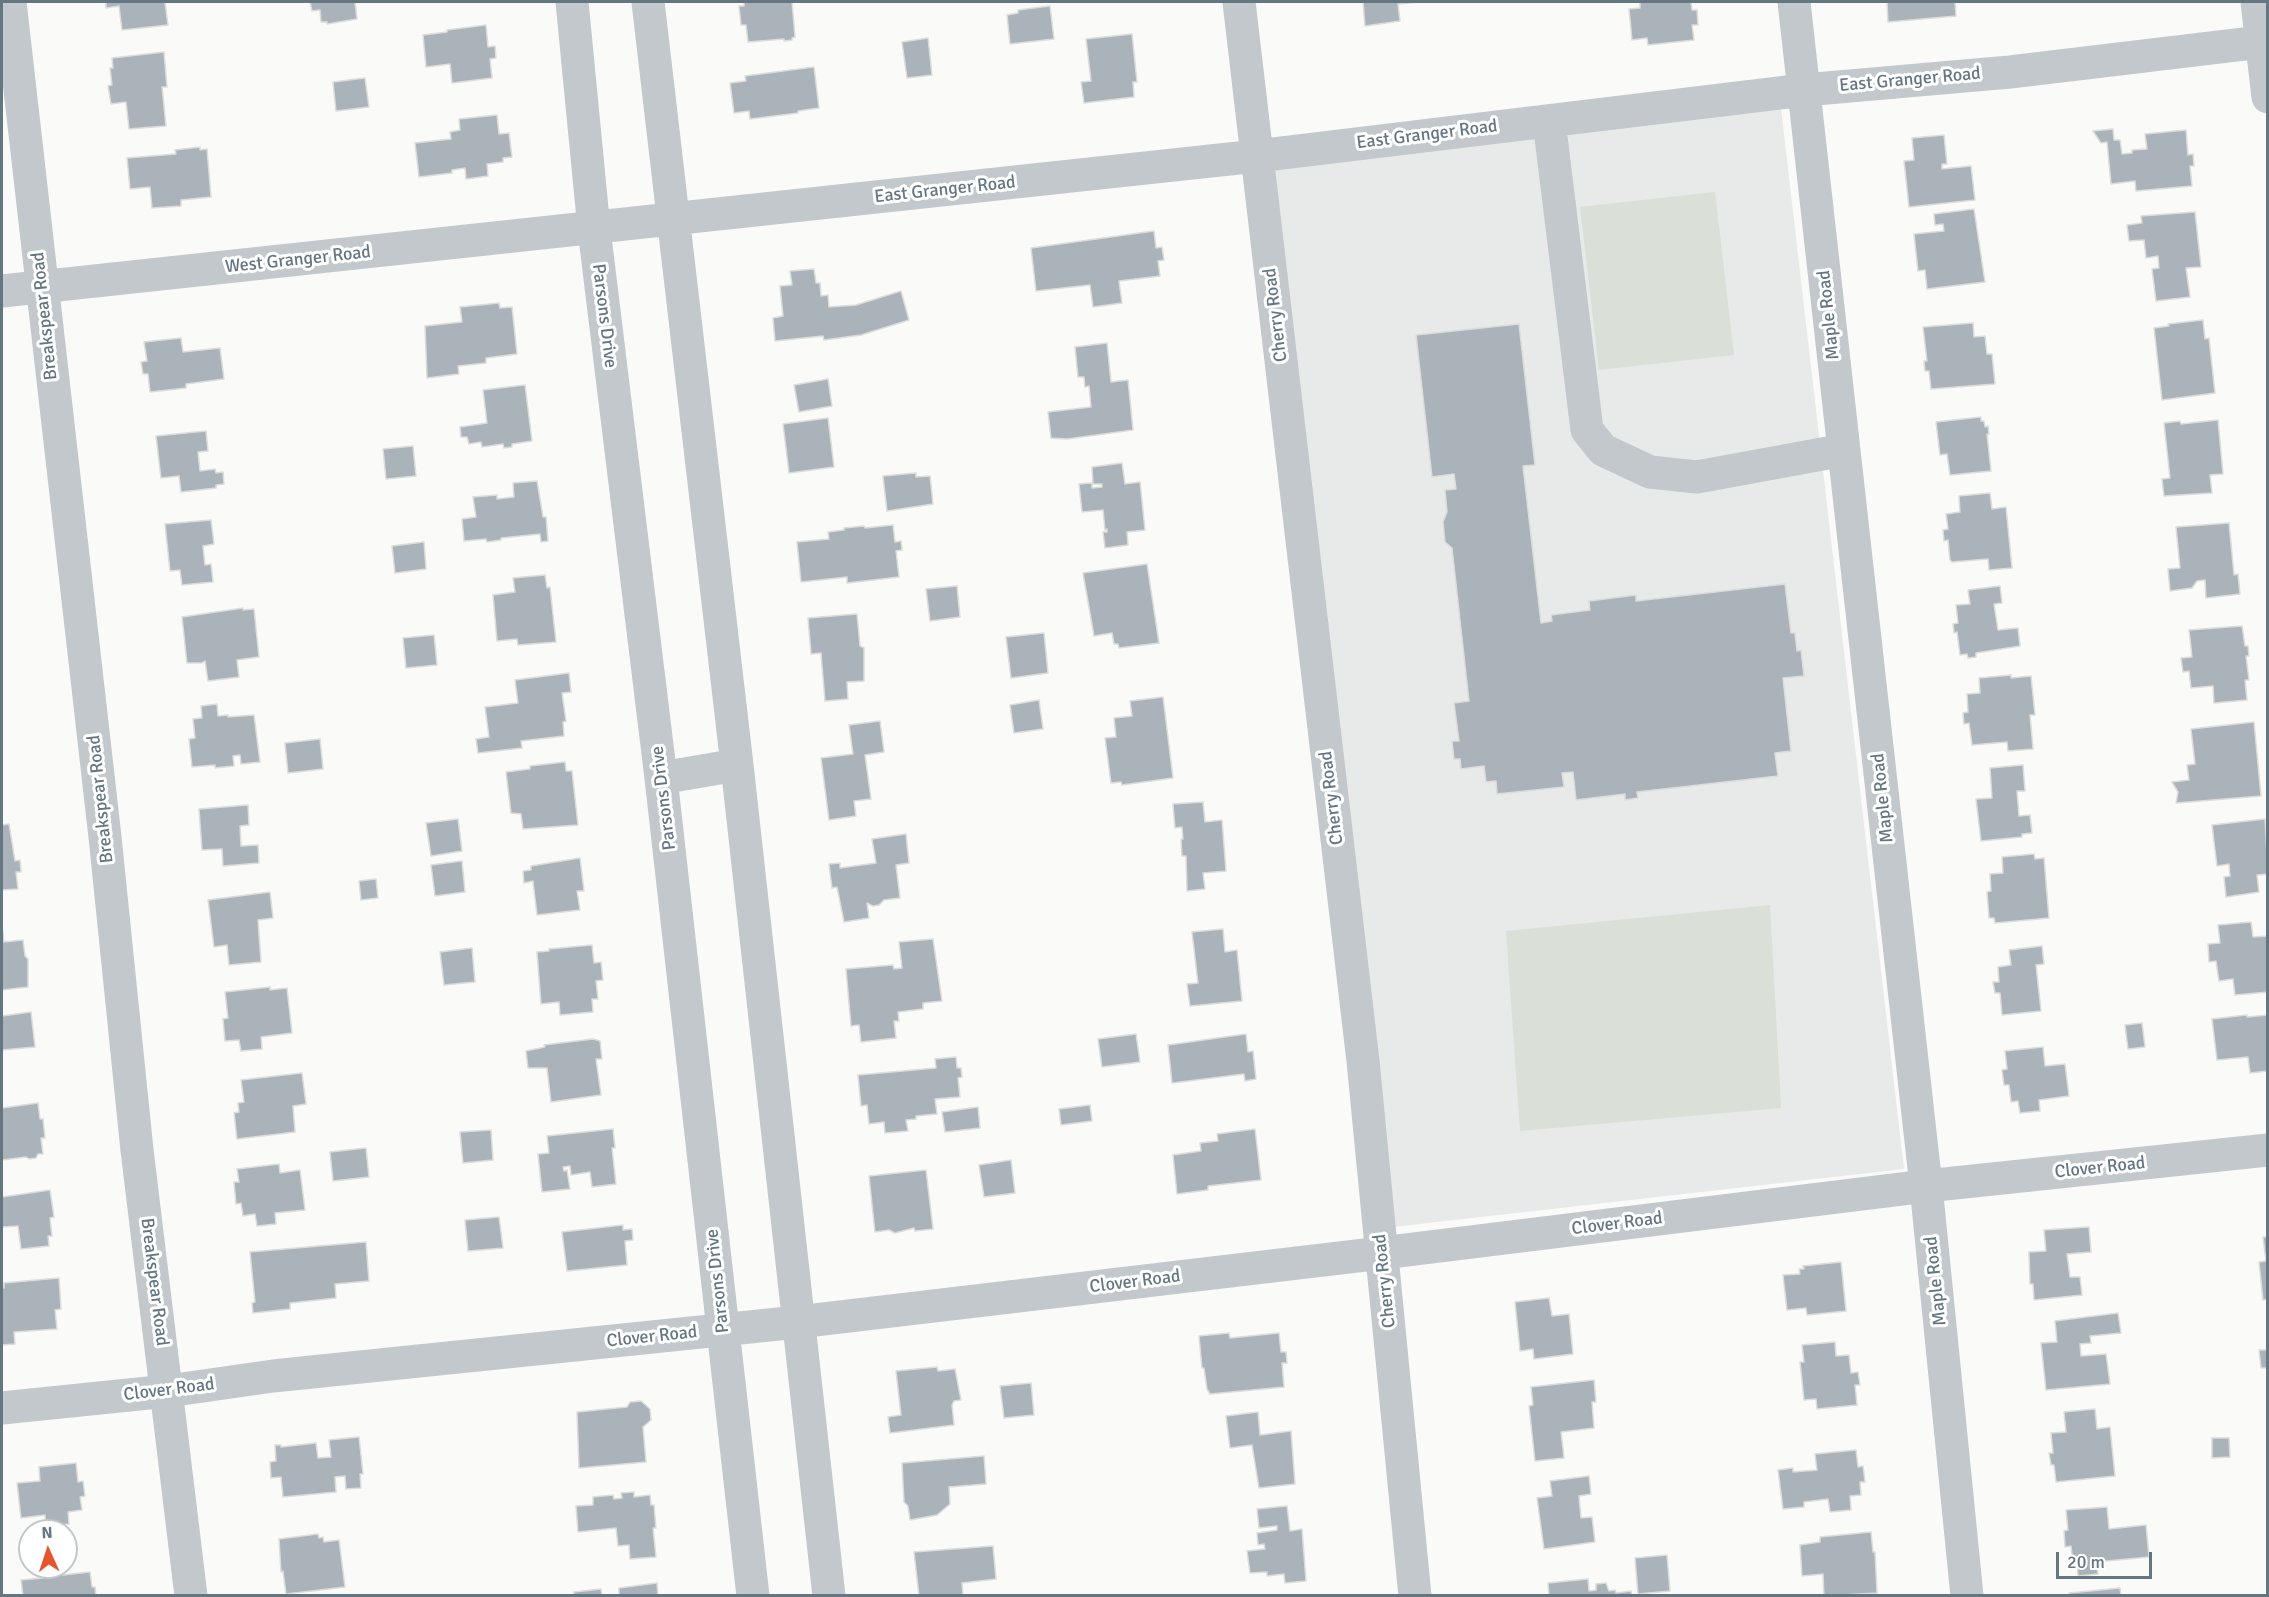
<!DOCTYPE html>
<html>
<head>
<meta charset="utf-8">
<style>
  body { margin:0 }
  #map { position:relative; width:2269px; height:1597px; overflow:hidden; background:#fafaf8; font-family:Signika,sans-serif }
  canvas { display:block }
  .frame { position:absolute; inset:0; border:3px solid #657683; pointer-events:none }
  .north { position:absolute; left:18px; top:1519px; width:60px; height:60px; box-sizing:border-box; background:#fff; border:2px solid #c1c8cd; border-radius:50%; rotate:357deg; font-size:16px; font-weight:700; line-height:24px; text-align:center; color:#657683 }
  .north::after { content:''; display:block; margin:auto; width:21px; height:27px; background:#e4572e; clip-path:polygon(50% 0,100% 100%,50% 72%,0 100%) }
  .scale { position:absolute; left:2056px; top:1552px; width:96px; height:27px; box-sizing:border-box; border:3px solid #657683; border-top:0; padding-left:8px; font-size:18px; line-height:21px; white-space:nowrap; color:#657683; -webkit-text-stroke:4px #fff; paint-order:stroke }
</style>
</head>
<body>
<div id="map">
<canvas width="2269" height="1597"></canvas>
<div class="frame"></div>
<div class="north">N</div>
<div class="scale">20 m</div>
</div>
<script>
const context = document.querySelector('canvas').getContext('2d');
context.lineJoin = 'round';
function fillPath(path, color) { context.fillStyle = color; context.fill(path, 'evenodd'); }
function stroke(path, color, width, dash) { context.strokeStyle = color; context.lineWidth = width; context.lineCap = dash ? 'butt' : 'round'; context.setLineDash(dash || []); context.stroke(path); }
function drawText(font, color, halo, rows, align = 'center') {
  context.font = font + ' Signika,sans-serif'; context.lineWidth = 6; context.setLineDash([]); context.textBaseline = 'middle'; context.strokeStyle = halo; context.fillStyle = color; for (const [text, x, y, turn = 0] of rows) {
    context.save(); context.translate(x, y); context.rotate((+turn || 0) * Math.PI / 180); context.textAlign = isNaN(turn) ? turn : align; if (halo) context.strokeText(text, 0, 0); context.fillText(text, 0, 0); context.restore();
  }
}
const built = new Path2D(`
  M1781,108L1904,1169L1393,1227L1271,167Z`);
const green = new Path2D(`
  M1715,192L1734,355L1599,370L1580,207Z
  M1770,905L1781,1108L1520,1131L1506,931Z`);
const building = new Path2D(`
  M106,2H165L168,25L122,30L119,6L106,8Z
  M310,2H355L357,19L327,24V22H321L320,10L312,11Z
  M744,2H792L795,37L792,38V40L784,41V39L748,42L746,25H741L739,6H744Z
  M1363,2H1420L1398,4L1400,21L1365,26Z
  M1640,2H1691L1692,10H1697L1698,25H1692L1694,40L1648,45L1647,38L1632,40L1629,9L1640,8Z
  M1887,2H1955L1956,16L1888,22Z
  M1050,6L1054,39L1010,44L1007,15L1018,13V10Z
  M486,25L488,47L495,46L496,58L490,59L492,78L452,83L450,64L426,67L423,35L447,32V30Z
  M1132,34L1137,82H1133L1134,97L1084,103L1081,82L1091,81L1086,39Z
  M928,38L932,75L907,78L902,42Z
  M164,52L167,87H162L166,126L129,129L126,102L111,104L108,86L112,85L110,68H113L112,58Z
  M814,67L819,108L798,111V113L750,119L749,111L734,113L730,83L746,81L745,76Z
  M365,78L369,107L336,111L333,82Z
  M497,115L499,134L509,133L512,157L503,158V162L487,164L488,176L466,179L465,168L452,170V173L419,177L415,143L451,139L450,132L460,130L459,119Z
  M2113,129L2114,140H2120L2122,154L2132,153V150L2147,149L2145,134L2186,130L2188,155L2193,154L2194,166H2190L2192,186L2136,191L2135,181L2111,184L2107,142L2101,143L2093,131Z
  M1944,135L1947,164H1942V169L1971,166L1975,200L1909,207L1904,161L1914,160L1912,138Z
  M200,147V150L207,149L211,197L181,200V206L152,208L150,187L130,189L127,158L176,154L175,150Z
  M1974,209L1985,282L1927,289L1925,270L1918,271L1914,234L1944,231L1943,224L1935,225L1934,214Z
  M2195,212L2201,267L2186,268L2190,297L2156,301L2152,269L2159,268L2158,256L2146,258L2144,240L2129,241L2127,225L2142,223L2141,216Z
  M1154,231L1156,248L1162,247L1164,260L1158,261L1160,276L1119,281L1122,303L1093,307L1090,285L1036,291L1031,248Z
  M814,269L816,283H820L821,296L828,295L829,307L856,305L901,291L909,320L861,335L824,340L823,336L775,341L773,318L783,316L780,286L792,285L790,271Z
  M499,303L500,308L512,307L517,354L486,358V363L458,366L459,374L427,378L425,326L462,322L460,307Z
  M2203,320L2205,339L2209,338L2215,393L2162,400L2154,328L2169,326L2168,324Z
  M1973,323L1974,337L1985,336L1987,354H1992L1995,384L1931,389L1929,371H1925L1924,361H1927L1923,327Z
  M1519,324L1535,465L1523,466L1541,623L1552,621L1551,615L1590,610L1589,601L1636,595V601L1785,584L1791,633H1795L1797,651L1801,650L1804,676L1783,678L1791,751L1775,753L1778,776L1637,792L1638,798L1625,800V794L1576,800L1573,772L1562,773L1564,787L1497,794L1496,781L1486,782L1484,766L1461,769L1460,759H1454L1452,741H1459L1454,703L1469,701L1452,548L1445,542L1443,522L1447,512L1445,490L1456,489L1454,474L1432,477L1416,335Z
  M181,338L183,352L220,348L224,379L186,384V388L150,392L148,374H143L141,362L147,361L144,342Z
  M1107,343L1111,382L1128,380L1133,430L1067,439L1051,438L1048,412L1091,407L1089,386L1085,387L1084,377H1078L1075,347Z
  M828,379L832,406L799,412L794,385Z
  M525,385L532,441L512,444V447L504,448L503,444L482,447L481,442L469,444L467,437H461L460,427L487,423L483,390Z
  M1981,417V421H1984L1985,427L1988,426L1989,434H1987L1991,471L1950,475L1947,454L1940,455L1936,422Z
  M828,418L834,467L789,473L783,424Z
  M2218,420L2223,474L2210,475L2212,493L2164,496L2162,479L2170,478L2164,423L2180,421L2181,424Z
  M206,431L208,451L198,452L200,471L215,469L216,473L223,472L224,484L216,485V488L181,492L179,476L161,478L156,436Z
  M413,446L416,476L386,479L383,449Z
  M1122,463L1125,484L1140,482L1145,530L1127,532L1128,545L1105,548L1103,532H1107V529L1105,530L1103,510L1082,512L1079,484L1092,483V488L1102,487V484H1093L1092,467Z
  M916,473V477L930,476L933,504L887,511L883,476Z
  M537,481L543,517H546L548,541L541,542L540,534L501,538V540L487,542L486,539L464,541L462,519L476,517L473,497L497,495V499L514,497L513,483Z
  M1990,493L1992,509L2006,507L2012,568L1989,570L1988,559L1952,562L1950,560L1948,540L1944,541L1943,530L1948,529L1946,514L1960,512L1959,496Z
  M211,520L214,544L203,546L205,565L211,564L213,582L182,585L180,570L170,571L165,524Z
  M2229,523L2234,575L2238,574L2240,594L2206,598L2205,580L2197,581L2192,588L2170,591L2168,569L2180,568L2176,527Z
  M893,525L895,542L901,541L902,550L896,551L899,577L847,583V577L801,582L797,542L829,539L828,532L844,530V528L864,526L865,528Z
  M424,542L426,569L395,573L392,546Z
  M1147,564L1159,643L1119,648L1118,644H1114L1112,633L1094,636L1083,573Z
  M545,575L547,588L550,587L556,642L518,645L517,639L497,641L493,595L515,592L513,578Z
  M957,586L960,617L930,621L926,589Z
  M2000,586L2002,603L1994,604L1998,630L2018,628L2020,646L1976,653V657L1968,658L1967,654L1960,655L1957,632L1954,633L1953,624L1958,623L1956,605L1970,604L1968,590Z
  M243,608V610L254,609L259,657L237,660L239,677L208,681L205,661L202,663H187L182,617Z
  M857,614L860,646L864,648V681L847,682L848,699L825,701L821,653L811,654L808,618Z
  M2242,626L2245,646H2248L2249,656H2246L2249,680H2245L2247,700L2214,703L2213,686L2191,688L2189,671L2183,672L2181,658L2192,657L2189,630Z
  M1044,633L1048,673L1011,678L1006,637Z
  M434,635L437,665L406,668L403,638Z
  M569,673L571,692L562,693L566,721L563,722L564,736L521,741L522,748L478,753L476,739L489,737L485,707L518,703L515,680Z
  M2011,675V678L2031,676L2035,715H2030L2033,749L2008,751L2007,742L1972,745L1969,723L1964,724L1963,713L1968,712L1967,694L1980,693L1979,678Z
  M1163,697L1173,778L1122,785L1121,782L1111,783L1105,738L1116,737L1114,718L1132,716L1130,701Z
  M1039,700L1043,729L1014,733L1010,705Z
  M217,704L218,716L228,715V717L254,715L260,762L241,764L240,755L233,756L234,766L215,768V765L192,767L189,739L195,738L193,719L202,718L201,706Z
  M880,721L884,752L865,755L871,799L854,801L856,816L829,820L821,758L853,754L849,725Z
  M2254,722L2261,796L2176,803L2178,792L2172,782L2189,780L2187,765L2195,764L2191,729Z
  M320,739L323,769L288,773L285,743Z
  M565,762L566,771H572L578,825L523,829L521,814L511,813L506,772L530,769V766Z
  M2023,765L2025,791H2017L2019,816L2030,815L2032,833L2022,834V837L1981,841L1976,799L1992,798L1990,768Z
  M1203,802L1205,822L1222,820L1226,871L1203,873L1205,889L1187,891L1186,856H1182L1181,839H1183L1182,827L1175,828L1173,804Z
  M248,805L249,825L240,826L241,846L258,845L259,863L223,866L222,849L202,850L199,809Z
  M458,819L462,851L431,856L426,823Z
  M2265,819L2268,874L2257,875L2259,892L2226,897L2224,877L2230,876L2229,864L2217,866L2212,825Z
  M9,824L15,861L20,860L21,872H16L18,889L2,890V825Z
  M906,834L909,863L896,865L900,898L884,900L879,905L873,906L867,903L869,918L844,922L837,887L832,888L829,864L840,863V868L876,863L872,839Z
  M2034,854L2035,859L2044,858L2049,918L1995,923L1994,918H1989L1987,892L1991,891L1990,874L2003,873L2002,857Z
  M580,858L584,891H577L580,910L537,915L533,881L524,883L523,871L531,870V866Z
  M462,861L465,892L435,896L431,865Z
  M376,879L378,898L361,900L359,881Z
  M270,892L273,918L258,920L261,962L229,965L227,945L214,947L208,900Z
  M2251,922L2253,937L2267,936L2268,992L2235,995L2233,979L2219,981L2216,961L2209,962L2208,944L2220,943L2218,925Z
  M2,924L4,942L23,940L25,956L28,959V987L2,990Z
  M1223,929L1225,952L1237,950L1242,1001L1190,1006L1187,984L1198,983L1192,932Z
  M933,939L942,1001L923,1003V1009L898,1012L899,1021H894L896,1038L861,1042L859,1025L851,1026L846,969L893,965L894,969L902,968L899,942Z
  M592,945L594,963L601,962L603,980L596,981L598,999H592L593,1012L560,1015L559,1002L541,1004L537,952L549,951V949Z
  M2042,946L2044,964L2036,965L2041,1011L2002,1015L2000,993H1995L1993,982H1999L1998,967L2011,965L2009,950Z
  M472,948L475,982L444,985L440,952Z
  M270,987V990L287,988L292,1033L261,1037L262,1049L241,1051L239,1040L225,1041L223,1019L228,1018L225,992Z
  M31,1012L35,1047L2,1050V1016Z
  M2247,1015V1017L2268,1015V1071L2250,1073L2248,1057L2217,1060L2212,1019Z
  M2142,1023L2145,1047L2128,1049L2125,1025Z
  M1136,1034L1140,1062L1102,1067L1098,1039Z
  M1246,1034L1248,1052L1253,1051L1256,1079L1245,1081L1244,1074L1172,1083L1168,1045Z
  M593,1039L600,1041L602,1059H596L601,1095L551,1102L547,1068H528L526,1051L545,1047L544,1045Z
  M2043,1047L2045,1066L2065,1064L2069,1096L2039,1100L2040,1111L2020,1113L2018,1101L2011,1102L2009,1085H2004L2002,1070L2007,1069L2005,1051Z
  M956,1057L957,1068H961L962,1077L958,1078L960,1097L935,1099L937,1114L916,1116V1119L906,1120L908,1131L885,1133L884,1122L869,1124L867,1105L861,1106L858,1075L936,1068L935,1059Z
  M302,1073L306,1104L293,1106L295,1132L237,1139L234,1113L239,1112L238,1103L244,1102L241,1080Z
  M38,1103L40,1119H43L45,1138H41L43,1154H38L36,1158L29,1159L26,1157L2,1160V1108Z
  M1090,1105L1092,1121L1061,1125L1059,1109Z
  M978,1107L980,1128L945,1132L942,1112Z
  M613,1129L615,1148H612L616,1184L592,1187L590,1172L571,1175L570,1166L563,1167L564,1171L567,1170L570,1189L542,1192L538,1154L549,1153L547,1136Z
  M1255,1129L1261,1180L1208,1186V1190L1177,1194L1173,1155L1201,1151L1200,1143L1218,1141L1217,1134Z
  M491,1130L493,1160L463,1163L460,1132Z
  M366,1148L369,1177L333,1181L330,1152Z
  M1011,1160L1015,1193L984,1197L979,1165Z
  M279,1164L280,1173L300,1170L305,1210L275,1213L276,1224L257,1226L255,1214L243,1216L241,1203L236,1204L234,1182H239L237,1169Z
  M926,1170L933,1229L915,1231L914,1228L895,1233L889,1230L875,1232L869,1176Z
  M50,1190L54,1217L50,1218L52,1236H48L49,1246L21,1249L18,1226L2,1227V1197Z
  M499,1217L503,1248L468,1251L465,1220Z
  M623,1225V1230L632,1229L633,1240L625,1241L627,1265L567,1271L562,1232Z
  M2089,1227L2091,1252L2067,1254L2070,1277H2080L2082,1295L2034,1300L2033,1284H2030L2029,1252L2046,1251L2044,1230Z
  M2263,1237H2268V1299L2263,1300L2259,1262L2266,1261Z
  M366,1242L369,1281L335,1284L336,1298L290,1303V1309L253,1313L252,1303L255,1302L250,1252Z
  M1841,1262L1846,1311L1807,1315L1806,1308L1787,1310L1783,1275L1800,1274L1799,1269H1804L1803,1266Z
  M59,1278L61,1309L55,1310L57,1329L14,1332L15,1344L2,1345V1288H4V1283Z
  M1549,1298L1552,1316L1569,1314L1573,1354L1534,1359L1533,1349L1520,1351L1515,1302Z
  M2118,1313L2121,1333L2090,1336L2091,1343L2080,1344L2081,1356L2106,1354L2110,1384L2046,1390L2041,1343L2057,1342L2055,1321Z
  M1229,1333L1230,1338L1279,1333L1281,1352H1286L1287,1363H1282L1284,1387L1210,1394L1207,1389L1204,1368H1202L1199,1336Z
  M1835,1342L1836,1356L1849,1355L1851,1373L1858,1372L1860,1385H1855L1857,1405L1817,1409L1816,1399L1804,1400L1800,1362H1804L1802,1345Z
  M2259,1350H2268V1368H2261Z
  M937,1367L938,1371L955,1369L961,1400L954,1401L952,1405L954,1425L890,1433L888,1417L901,1415L896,1371Z
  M1594,1380L1596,1402H1592L1594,1428L1561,1432L1564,1458L1535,1461L1529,1406L1533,1405L1531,1387Z
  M1031,1383L1034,1415L1004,1418L1000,1386Z
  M641,1401L650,1409L651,1420L643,1427L646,1462L579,1468L577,1412L627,1407L630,1402Z
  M2095,1409L2097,1429L2110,1427L2115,1476L2056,1482L2054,1465H2051L2049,1453H2053L2051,1433L2066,1432L2064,1412Z
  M1258,1412L1260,1435L1291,1431L1295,1484L1259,1488L1252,1445L1230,1448L1226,1416Z
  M359,1437L363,1474H360L361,1488L346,1489L345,1476L335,1477L336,1492L283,1497L281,1477L271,1478L270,1462L276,1461L275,1445H281V1447L316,1443L318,1458L331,1457L329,1440Z
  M2212,1438H2229L2230,1457L2212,1458Z
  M1856,1450L1858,1467L1863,1466L1865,1482H1860L1861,1495L1850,1496L1851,1510L1830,1512L1828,1499L1804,1502V1507L1783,1509L1778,1470L1793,1468V1472L1817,1470L1815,1454Z
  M984,1456L986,1484L949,1487L950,1504L937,1515L910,1520L908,1506L904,1502L902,1463Z
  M76,1463L78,1482L83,1481L85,1496L80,1497L82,1510L68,1512L69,1524L46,1527L45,1515L21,1518L17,1483L40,1481L39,1467Z
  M1589,1476L1591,1494L1579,1496L1581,1518L1592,1517L1595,1542L1544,1549L1537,1498L1552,1496L1550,1481Z
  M634,1492V1497L650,1495L651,1505H654L656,1528H653L656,1557L630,1559L629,1545L618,1546L616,1528L578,1532L576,1506L593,1505V1497L613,1495L614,1499L622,1498L621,1493Z
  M1287,1506L1290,1531L1302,1529L1306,1581L1285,1583L1284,1574L1267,1576V1572L1250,1573L1247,1551L1265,1549L1264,1544L1258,1545L1257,1533L1277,1530V1526L1259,1528L1257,1509Z
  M2107,1507L2109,1529L2146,1525L2149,1557L2096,1562L2098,1574L2078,1576L2077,1564H2073L2071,1546L2065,1547L2064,1531L2068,1530L2066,1510Z
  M1871,1532L1873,1552H1875L1877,1593L1824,1596L1823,1574L1802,1576L1800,1545L1820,1542V1537Z
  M318,1534L319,1538L323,1537L324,1542L339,1540L345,1587L286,1594L283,1571L281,1572L279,1539Z
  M993,1546L996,1579L962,1583L963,1596H919L914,1552Z
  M1667,1555L1670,1591L1638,1594L1635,1558Z
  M44,1567H62L63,1575L90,1572L92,1587H95L96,1596H23L21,1580L43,1578L45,1577Z
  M1588,1579L1589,1591L1596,1590V1584L1606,1583L1609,1591L1615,1590L1616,1593L1631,1591L1632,1596H1549L1548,1583Z
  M657,1583L658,1596H619V1588Z
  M2120,1588L2121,1596H2069V1593Z
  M601,1589L602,1596H574V1592Z`);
const minor = new Path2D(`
  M10,2L105,837L137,1150L191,1596
  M572,2L594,229L661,778L753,1596
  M648,2L737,765L829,1596
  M1239,2L1363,1061L1415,1596
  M1794,2L1926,1186L1967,1596
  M2257,2L2268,97
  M1549,121L1587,430L1603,450L1650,472L1697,477L1844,450
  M2,291L1257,156L1804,90L2010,72L2261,42
  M661,778L737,765
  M2,1408L168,1391L273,1376L798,1322L1382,1253L1926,1186L2268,1150`);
const streetNames = [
  ["East Granger Road",1910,80,-5],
  ["East Granger Road",1427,135,-7],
  ["East Granger Road",945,190,-6],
  ["West Granger Road",298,260,-6],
  ["Cherry Road",1276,315,-97],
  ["Maple Road",1829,315,-96],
  ["Breakspear Road",45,316,-96],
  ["Parsons Drive",604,316,83],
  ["Parsons Drive",664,798,-97],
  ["Cherry Road",1332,798,-97],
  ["Maple Road",1883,798,-96],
  ["Breakspear Road",101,799,-96],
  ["Clover Road",2100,1168,-6],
  ["Clover Road",1617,1224,-7],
  ["Parsons Drive",718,1281,-96],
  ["Cherry Road",1385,1281,-96],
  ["Maple Road",1936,1281,-96],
  ["Breakspear Road",154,1282,83],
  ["Clover Road",1135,1282,-7],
  ["Clover Road",652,1337,-6],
  ["Clover Road",169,1390,-7]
];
fillPath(built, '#e8e9e9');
fillPath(green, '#dadfd7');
fillPath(building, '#aab3b9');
stroke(building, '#dcdcda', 1.5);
stroke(minor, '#c3c8cc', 33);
drawText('18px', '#657683', '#fff', streetNames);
</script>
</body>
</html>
